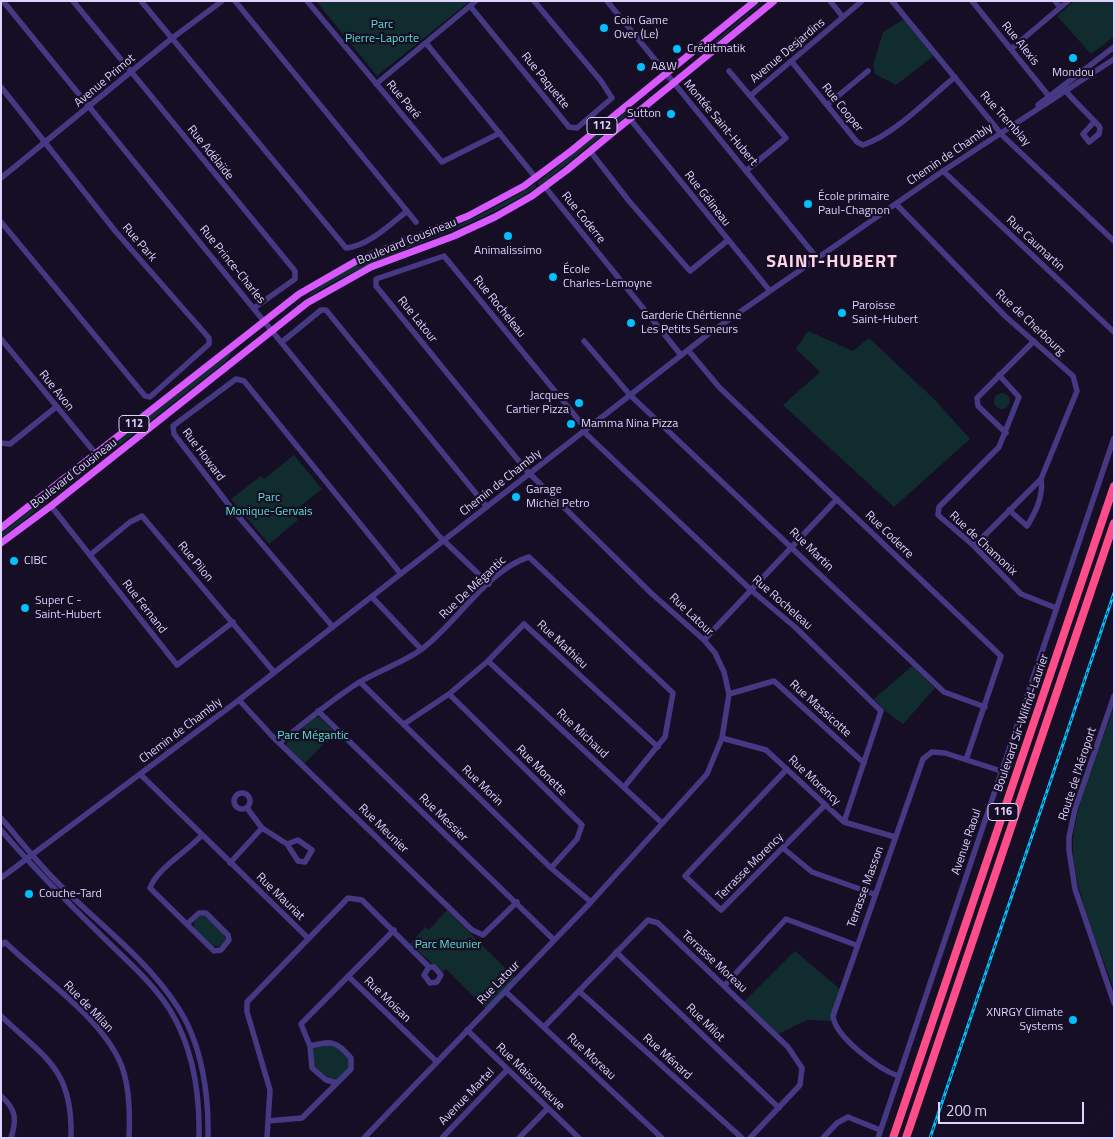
<!DOCTYPE html>
<html>
<head>
<meta charset="utf-8">
<style>
  body { margin:0 }
  #map { position:relative; width:1115px; height:1139px; overflow:hidden; background:#150e25; font-family:"Titillium Web",sans-serif }
  canvas { display:block }
  .frame { position:absolute; inset:0; border:2px solid #ded2ff; pointer-events:none }
  .scale { position:absolute; left:938px; top:1102px; width:146px; height:22px; box-sizing:border-box; border:2px solid #ded2ff; border-top:0; padding-left:6px; font-size:15px; line-height:18px; white-space:nowrap; color:#ded2ff; -webkit-text-stroke:4px #150e25; paint-order:stroke }
</style>
</head>
<body>
<div id="map">
<canvas width="1115" height="1139"></canvas>
<div class="frame"></div>
<div class="scale">200 m</div>
</div>
<script>
const context = document.querySelector('canvas').getContext('2d');
context.lineJoin = 'round';
function fillPath(path, color) { context.fillStyle = color; context.fill(path, 'evenodd'); }
function stroke(path, color, width, dash) { context.strokeStyle = color; context.lineWidth = width; context.lineCap = dash ? 'butt' : 'round'; context.setLineDash(dash || []); context.stroke(path); }
function drawText(font, color, halo, rows, align = 'center') {
  context.font = font + ' "Titillium Web",sans-serif'; context.lineWidth = 4.5; context.setLineDash([]); context.textBaseline = 'middle'; context.strokeStyle = halo; context.fillStyle = color; for (const [text, x, y, turn = 0] of rows) {
    context.save(); context.translate(x, y); context.rotate((+turn || 0) * Math.PI / 180); context.textAlign = isNaN(turn) ? turn : align; if (halo) context.strokeText(text, 0, 0); context.fillText(text, 0, 0); context.restore();
  }
}
const green = new Path2D(`
  M316,1H470L377,76Z
  M762,1H764L714,45L712,44Z
  M1074,1H1114V37L1091,54L1057,16Z
  M906,18L936,54L896,85L875,74L873,65L883,32Z
  M628,110L629,112L621,120L539,186L537,183Z
  M535,184L537,187C466,234 382,250 310,296L309,294C346,263 395,250 440,233C473,220 504,203 535,184Z
  M808,331L853,351L869,338L935,400L970,439L894,507L783,405L820,372L796,349Z
  M231,352L232,353L225,362L1,538V535L7,529Z
  M994 401a8 8 0 1 1 16 0a8 8 0 1 1-16 0Z
  M294,455L322,489L293,512L298,520L269,544L231,499L261,476L264,479Z
  M912,666L935,688L903,724L884,710L874,699Z
  M1114,707V990C1100,948 1071,886 1073,842C1075,804 1101,745 1114,707Z
  M315,717H319L335,732L304,764L286,746L287,742Z
  M447,910L515,978L486,1009L446,969L442,972L410,944L425,927L429,930Z
  M199,916H205L224,934L226,940L220,946H213L194,929V922Z
  M795,951L841,990L833,1021L807,1020L776,1035L743,1003Z
  M330,1041L351,1058V1069L337,1083L326,1080L312,1068L310,1046Z`);
const stream = new Path2D(`
  M1075,1138L1114,1104`);
const minor = new Path2D(`
  M3,1L439,536L489,584
  M73,1L295,271V279L254,308
  M141,1L346,248C368,246 391,224 407,211
  M235,1L416,222
  M307,1L442,162L500,133
  M607,1L817,258
  M830,1L843,17
  M892,1L1003,136L1114,241
  M972,1L1052,100
  M1055,1L1060,7
  M470,6L569,127L577,128L612,98L601,81L534,1
  M426,43L536,178
  M1011,49L1068,1
  M792,62L857,142L863,145C894,135 929,98 955,77
  M729,71L786,138L747,170
  M376,84L476,1
  M1,87L116,232L209,338V344L150,397L145,396L1,222
  M1066,91L1070,96L1099,126L1100,128L1099,134L1089,142L1083,134L1094,122
  M750,96L862,1
  M827,105L868,71
  M1038,105L1114,47
  M630,119L770,291
  M590,151L629,201L690,271L727,241
  M943,171L1114,332
  M1,178L171,39L222,1
  M545,187L681,355
  M896,204L1005,316L1073,376L1077,391L1041,479L974,546
  M1,339L96,454
  M584,341L630,395L944,692L985,707
  M282,342L321,310H326L487,507
  M688,350L719,387L1001,656L966,760
  M999,375L1019,397L999,447L939,507L938,515L974,546L1021,594L1056,608
  M583,431L751,590L795,627L881,711L844,822
  M1006,433L978,406L977,398L1034,341
  M1,443L10,444L56,407
  M51,506L177,665L233,622
  M1009,510L1027,526C1036,512 1044,496 1041,479
  M90,555L130,522L142,516L274,672
  M372,597L421,649
  M333,627L232,509L174,434L173,426L236,379L244,381L401,574
  M704,640L837,499
  M488,661L662,823
  M360,682L551,868L591,902
  M449,694L582,825L577,839L551,868
  M729,694L774,681L864,763
  M1114,696L1075,809L1069,837V850L1075,889L1114,1003
  M239,700L272,736L472,930L483,935L517,902
  M318,711L554,940
  M404,724L449,694L488,661L524,624L658,747
  M722,738L766,750L844,822L895,837
  M279,743C305,722 330,701 358,683C379,670 403,663 422,649C457,623 487,570 529,557L673,693L665,737L624,787
  M787,769L685,876L721,910L825,805
  M140,774L308,938
  M234 801a8 8 0 1 1 16 0a8 8 0 1 1-16 0Z
  M247,808L262,828L287,844L298,861L305,862L312,850L298,840L287,844
  M1,818C19,839 36,861 56,881C96,922 145,957 177,1006C202,1043 209,1095 208,1138
  M1,830C34,869 69,904 106,940C128,962 153,983 170,1010C193,1048 200,1094 199,1138
  M783,848L812,872L874,894
  M230,863L262,828
  M1,878L239,700L711,332L943,171L1114,59
  M187,924L199,913H206L228,935L229,940L221,950L214,951L150,888C157,868 187,852 202,835
  M1,945L5,942C41,978 110,1023 124,1073C130,1094 130,1117 129,1138
  M616,952L779,1108
  M348,976L436,1061
  M724,986L786,919L856,945
  M579,991L742,1138
  M506,992L662,1138
  M1,1016C46,1059 73,1069 71,1138
  M544,1027L648,920L658,923L788,1047L802,1068L800,1085L750,1138
  M467,1030L579,1138
  M310,1046C331,1041 336,1040 351,1058V1069L337,1083L326,1080L312,1068L310,1046L301,1024L394,930
  M898,1076C879,1069 835,1037 833,1016L923,759L932,752L945,753L1001,771
  M1,1096C16,1109 17,1119 11,1138
  M268,1121L302,1118L337,1083
  M267,1138L270,1090L247,1012V1002L348,898L362,900L429,967H434L441,975L437,982L430,983L424,975L429,967
  M364,1138L591,902L707,774L722,738L729,694L724,672L715,653L704,640L651,593L527,471L376,286V279L444,256L586,429
  M442,1138L507,1070
  M519,1138L548,1108
  M823,1138L837,1123L848,1117L880,1130
  M878,1138L1114,438`);
const major = new Path2D(`
  M1,528L299,294L358,260L468,216L524,186L571,151L755,1
  M1,543L51,506L307,303L371,267L454,236L495,217L532,196L567,170L774,1`);
const highway = new Path2D(`
  M893,1138L1114,486
  M906,1138L1114,523`);
const rail = new Path2D(`
  M930,1138L1114,593`);
const markers = [
  [604,28,5,"#00c0fd"],
  [677,49,5,"#00c0fd"],
  [1073,58,5,"#00c0fd"],
  [641,67,5,"#00c0fd"],
  [671,114,5,"#00c0fd"],
  [808,204,5,"#00c0fd"],
  [508,236,5,"#00c0fd"],
  [553,277,5,"#00c0fd"],
  [842,313,5,"#00c0fd"],
  [631,323,5,"#00c0fd"],
  [579,403,5,"#00c0fd"],
  [571,424,5,"#00c0fd"],
  [516,497,5,"#00c0fd"],
  [14,561,5,"#00c0fd"],
  [25,608,5,"#00c0fd"],
  [29,894,5,"#00c0fd"],
  [1073,1020,5,"#00c0fd"]
];
const shields = [
  [602,126,30],
  [134,424,30],
  [1003,812,30]
];
const shieldNames = [
  ["112",602,126],
  ["112",134,424],
  ["116",1003,812]
];
const poiNames = [
  ["Coin Game",614,21],
  ["Over (Le)",614,35],
  ["Créditmatik",687,49],
  ["A&W",651,67],
  ["Mondou",1073,73,"center"],
  ["Sutton",661,114,"right"],
  ["École primaire",818,197],
  ["Paul-Chagnon",818,211],
  ["Animalissimo",508,251,"center"],
  ["École",563,270],
  ["Charles-Lemoyne",563,284],
  ["Paroisse",852,306],
  ["Saint-Hubert",852,320],
  ["Garderie Chértienne",641,316],
  ["Les Petits Semeurs",641,330],
  ["Jacques",569,396,"right"],
  ["Cartier Pizza",569,410,"right"],
  ["Mamma Nina Pizza",581,424],
  ["Garage",526,490],
  ["Michel Petro",526,504],
  ["CIBC",24,561],
  ["Super C -",35,601],
  ["Saint-Hubert",35,615],
  ["Couche-Tard",39,894],
  ["XNRGY Climate",1063,1013,"right"],
  ["Systems",1063,1027,"right"]
];
const parkNames = [
  ["Parc",382,25],
  ["Pierre-Laporte",382,39],
  ["Parc",269,498],
  ["Monique-Gervais",269,512],
  ["Parc Mégantic",313,736],
  ["Parc Meunier",448,945]
];
const streetNames = [
  ["Rue Alexis",1020,44,51],
  ["Avenue Desjardins",788,51,-40],
  ["Avenue Primot",105,81,-40],
  ["Rue Paquette",545,81,51],
  ["Rue Paré",403,100,50],
  ["Rue Cooper",842,108,51],
  ["Rue Tremblay",1005,119,48],
  ["Montée Saint-Hubert",720,123,50],
  ["Rue Adélaïde",210,153,51],
  ["Chemin de Chambly",950,155,-34],
  ["Rue Gélineau",707,199,52],
  ["Rue Coderre",583,218,51],
  ["Boulevard Cousineau",407,242,-22],
  ["Rue Park",139,243,49],
  ["Rue Caumartin",1035,244,43],
  ["Rue Prince-Charles",232,265,51],
  ["Rue Rocheleau",499,307,51],
  ["Rue Latour",417,320,51],
  ["Rue de Cherbourg",1030,323,43],
  ["Rue Avon",56,391,51],
  ["Rue Howard",203,455,53],
  ["Boulevard Cousineau",74,474,-38],
  ["Chemin de Chambly",501,483,-38],
  ["Rue Coderre",889,535,44],
  ["Rue de Chamonix",983,544,43],
  ["Rue Martin",811,550,44],
  ["Rue Pilon",195,562,50],
  ["Rue De Mégantic",473,588,-43],
  ["Rue Rocheleau",782,603,41],
  ["Rue Fernand",144,607,52],
  ["Rue Latour",691,615,43],
  ["Rue Mathieu",562,645,43],
  ["Rue Massicotte",820,709,42],
  ["Boulevard Sir-Wilfrid-Laurier",1022,723,-71],
  ["Chemin de Chambly",181,731,-37],
  ["Rue Michaud",582,734,43],
  ["Rue Monette",541,771,45],
  ["Route de l'Aéroport",1078,774,-72],
  ["Rue Morency",814,781,43],
  ["Rue Morin",482,786,44],
  ["Rue Messier",443,818,44],
  ["Rue Meunier",383,829,44],
  ["Avenue Raoul",967,842,-71],
  ["Terrasse Morency",750,867,-45],
  ["Terrasse Masson",866,887,-70],
  ["Rue Mauriat",280,897,44],
  ["Terrasse Moreau",714,962,43],
  ["Rue Latour",499,983,-46],
  ["Rue Moisan",387,1000,44],
  ["Rue de Milan",88,1007,46],
  ["Rue Milot",705,1023,44],
  ["Rue Moreau",591,1057,43],
  ["Rue Ménard",667,1057,42],
  ["Rue Maisonneuve",530,1077,44],
  ["Avenue Martel",467,1097,-46]
];
const districtNames = [
  ["SAINT-HUBERT",832,263]
];
fillPath(green, '#112c2f');
stroke(stream, '#091643', 1);
stroke(minor, '#463984', 5.5);
stroke(major, '#d859ff', 7);
stroke(highway, '#ff4d8a', 8);
stroke(rail, '#00c0fd', 3);
stroke(rail, '#150e25', 1, [4]);
for (const [x, y, r, color] of markers) { const dot = new Path2D(); dot.arc(x, y, r, 0, 2 * Math.PI); context.fillStyle = color; context.fill(dot); stroke(dot, '#150e25', 2); }
for (const [x, y, w] of shields) { const box = new Path2D(); box.roundRect(x - w / 2, y - 8.5, w, 17, 4); context.fillStyle = '#150e25'; context.fill(box); stroke(box, '#ded2ff', 1); }
drawText('bold 11px', '#ded2ff', null, shieldNames);
drawText('12px', '#ded2ff', '#150e25', poiNames, 'left');
drawText('12px', '#5ce1d2', '#150e25', parkNames);
drawText('12px', '#ded2ff', '#150e25', streetNames);
context.letterSpacing = '1px';
drawText('bold 18px', '#ffd4e9', '#150e25', districtNames);
context.letterSpacing = '0px';
</script>
</body>
</html>
